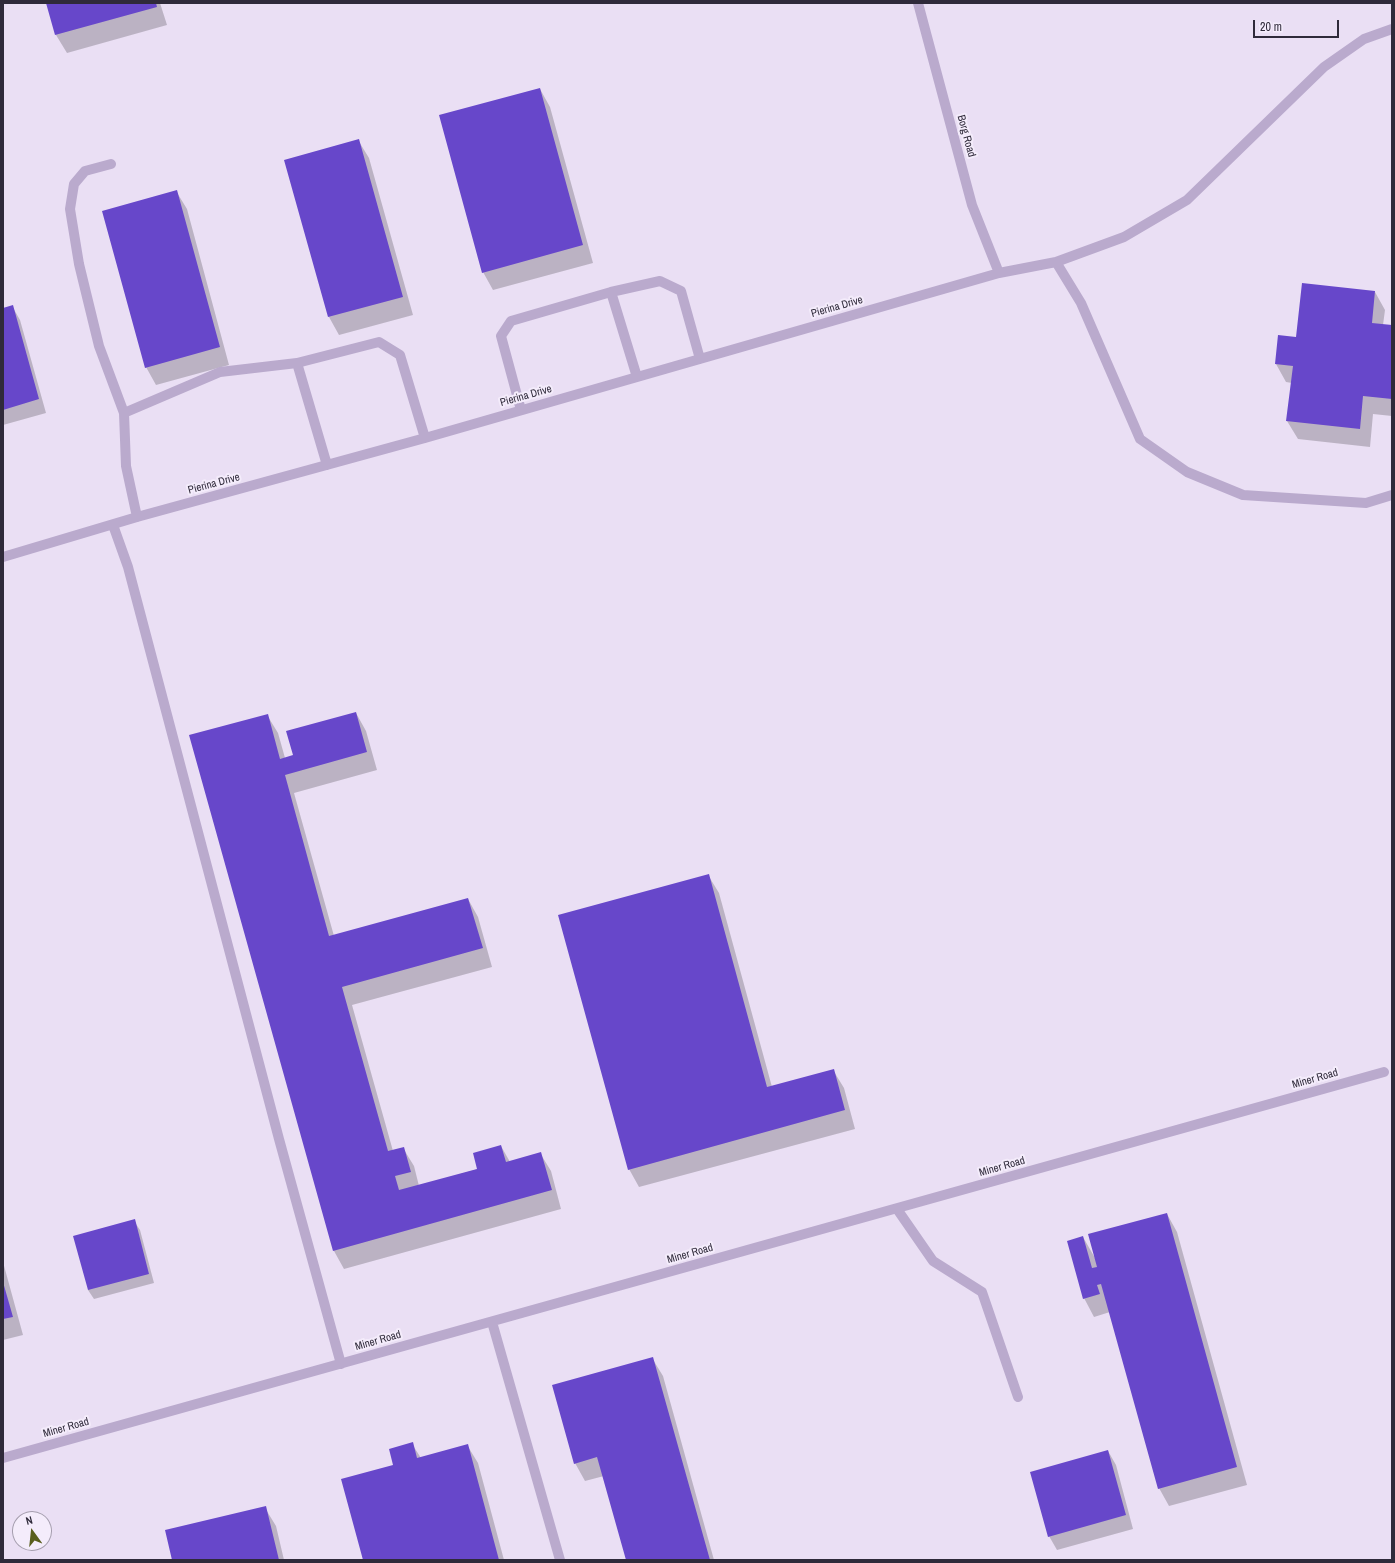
<!DOCTYPE html>
<html>
<head>
<meta charset="utf-8">
<style>
  body { margin:0 }
  #map { position:relative; width:1395px; height:1563px; overflow:hidden; background:#eadff4; font-family:"Archivo Narrow",sans-serif }
  canvas { display:block }
  .frame { position:absolute; inset:0; border:4px solid #2f2a3a; pointer-events:none }
  .north { position:absolute; left:12px; top:1511px; width:40px; height:40px; box-sizing:border-box; background:#f4ecfb; border:1px solid #a59eae; border-radius:50%; rotate:345deg; font-size:11px; font-weight:700; line-height:16px; text-align:center; color:#2f2a3a }
  .north::after { content:''; display:block; margin:auto; width:14px; height:18px; background:#595e1d; clip-path:polygon(50% 0,100% 100%,50% 72%,0 100%) }
  .scale { position:absolute; left:1253px; top:20px; width:86px; height:18px; box-sizing:border-box; border:2px solid #2f2a3a; border-top:0; padding-left:5px; font-size:12px; line-height:14px; white-space:nowrap; color:#2f2a3a; -webkit-text-stroke:3px #f4ecfb; paint-order:stroke }
</style>
</head>
<body>
<div id="map">
<canvas width="1395" height="1563"></canvas>
<div class="frame"></div>
<div class="north">N</div>
<div class="scale">20 m</div>
</div>
<script>
const context = document.querySelector('canvas').getContext('2d');
context.lineJoin = 'round';
function fillPath(path, color) { context.fillStyle = color; context.fill(path, 'evenodd'); }
function stroke(path, color, width, dash) { context.strokeStyle = color; context.lineWidth = width; context.lineCap = dash ? 'butt' : 'round'; context.setLineDash(dash || []); context.stroke(path); }
function drawText(font, color, halo, rows, align = 'center') {
  context.font = font + ' "Archivo Narrow",sans-serif'; context.lineWidth = 4; context.setLineDash([]); context.textBaseline = 'middle'; context.strokeStyle = halo; context.fillStyle = color; for (const [text, x, y, turn = 0] of rows) {
    context.save(); context.translate(x, y); context.rotate((+turn || 0) * Math.PI / 180); context.textAlign = isNaN(turn) ? turn : align; if (halo) context.strokeText(text, 0, 0); context.fillText(text, 0, 0); context.restore();
  }
}
const shadow = new Path2D(`
  M47,3H160L167,25L67,53L56,35Z
  M540,89L550,107L593,263L493,290L483,272Z
  M358,140L369,158L413,315L339,335L329,317L285,161Z
  M176,191L187,209L229,365L156,385L146,367Z
  M1375,292L1385,310L1383,325L1392,326V416L1373,414L1370,447L1298,439L1287,421L1292,383L1286,382L1276,364L1279,336L1297,338Z
  M12,306L20,320L46,413L3,425V309Z
  M356,713L366,731L377,770L294,793L334,936L468,899L478,917L492,967L352,1005L393,1151L403,1148L414,1166L419,1186L478,1169L501,1146L510,1162L540,1153L551,1171L561,1209L344,1269L334,1251L191,736L267,715L278,733L285,758L294,756Z
  M708,875L719,893L772,1087L833,1070L844,1088L855,1129L639,1187L629,1169Z
  M1167,1214L1177,1232L1247,1485L1169,1506L1159,1488L1110,1312L1094,1317L1084,1298L1083,1237L1095,1258Z
  M134,1221L140,1230L154,1283L94,1299L88,1290Z
  M3,1262L23,1335L3,1340Z
  M652,1358L663,1376L714,1560H627L604,1476L585,1481L575,1463Z
  M412,1444L421,1458L467,1445L478,1463L504,1560H364L394,1466Z
  M1108,1451L1116,1465L1133,1529L1057,1550L1049,1536Z
  M265,1508L276,1526L284,1560H173Z`);
const building = new Path2D(`
  M46,3H156L157,7L55,35Z
  M540,88L583,245L482,273L439,115Z
  M359,139L403,297L328,317L284,160Z
  M177,190L220,347L145,368L102,211Z
  M1302,283L1375,291L1372,323L1392,325V399L1363,396L1360,429L1286,421L1293,366L1275,364L1278,335L1296,337Z
  M13,305L39,399L3,410V308Z
  M356,712L367,752L285,775L329,936L468,898L483,948L342,987L388,1151L404,1147L411,1172L395,1176L399,1190L477,1169L473,1153L501,1145L506,1162L541,1152L552,1190L333,1251L189,735L268,714L280,759L293,755L286,731Z
  M709,874L767,1087L834,1069L845,1110L628,1170L558,915Z
  M1167,1213L1237,1467L1158,1489L1101,1284L1097,1285L1100,1294L1083,1299L1067,1241L1083,1236L1092,1268L1097,1267L1088,1234Z
  M135,1219L149,1274L88,1290L73,1236Z
  M3,1282L13,1317L3,1319Z
  M653,1357L710,1560H626L597,1457L574,1464L552,1385Z
  M413,1442L417,1458L468,1444L499,1560H363L341,1479L393,1465L389,1449Z
  M1108,1450L1126,1515L1048,1537L1030,1472Z
  M266,1506L279,1560H172L165,1530Z`);
const minor = new Path2D(`
  M918,3L972,205L999,273
  M111,164L85,171L74,184L70,209L79,264L99,346L124,413
  M1056,262L1081,303L1140,439L1187,472L1243,495L1366,503L1392,495
  M611,292L660,281L681,291L700,359
  M297,363L379,342L400,355L425,438
  M521,410L501,336L511,321L611,292L637,377
  M137,517L126,466L124,413L220,372L297,363L327,465
  M113,525L128,567L279,1139L341,1364
  M3,557L137,517L425,438L999,273L1056,262L1124,237L1187,200L1324,67L1364,39L1392,29
  M897,1209L933,1261L982,1292L1018,1397
  M492,1322L560,1560
  M3,1458L1384,1072`);
const streetNames = [
  ["Borg Road",966,136,75],
  ["Pierina Drive",837,307,-16],
  ["Pierina Drive",526,396,-16],
  ["Pierina Drive",214,484,-15],
  ["Miner Road",1315,1079,-16],
  ["Miner Road",1002,1167,-16],
  ["Miner Road",690,1254,-16],
  ["Miner Road",378,1341,-16],
  ["Miner Road",66,1428,-16]
];
fillPath(shadow, '#0003');
fillPath(building, '#6747ca');
stroke(minor, '#baaacd', 10);
drawText('11px', '#2f2a3a', '#f4ecfb', streetNames);
</script>
</body>
</html>
